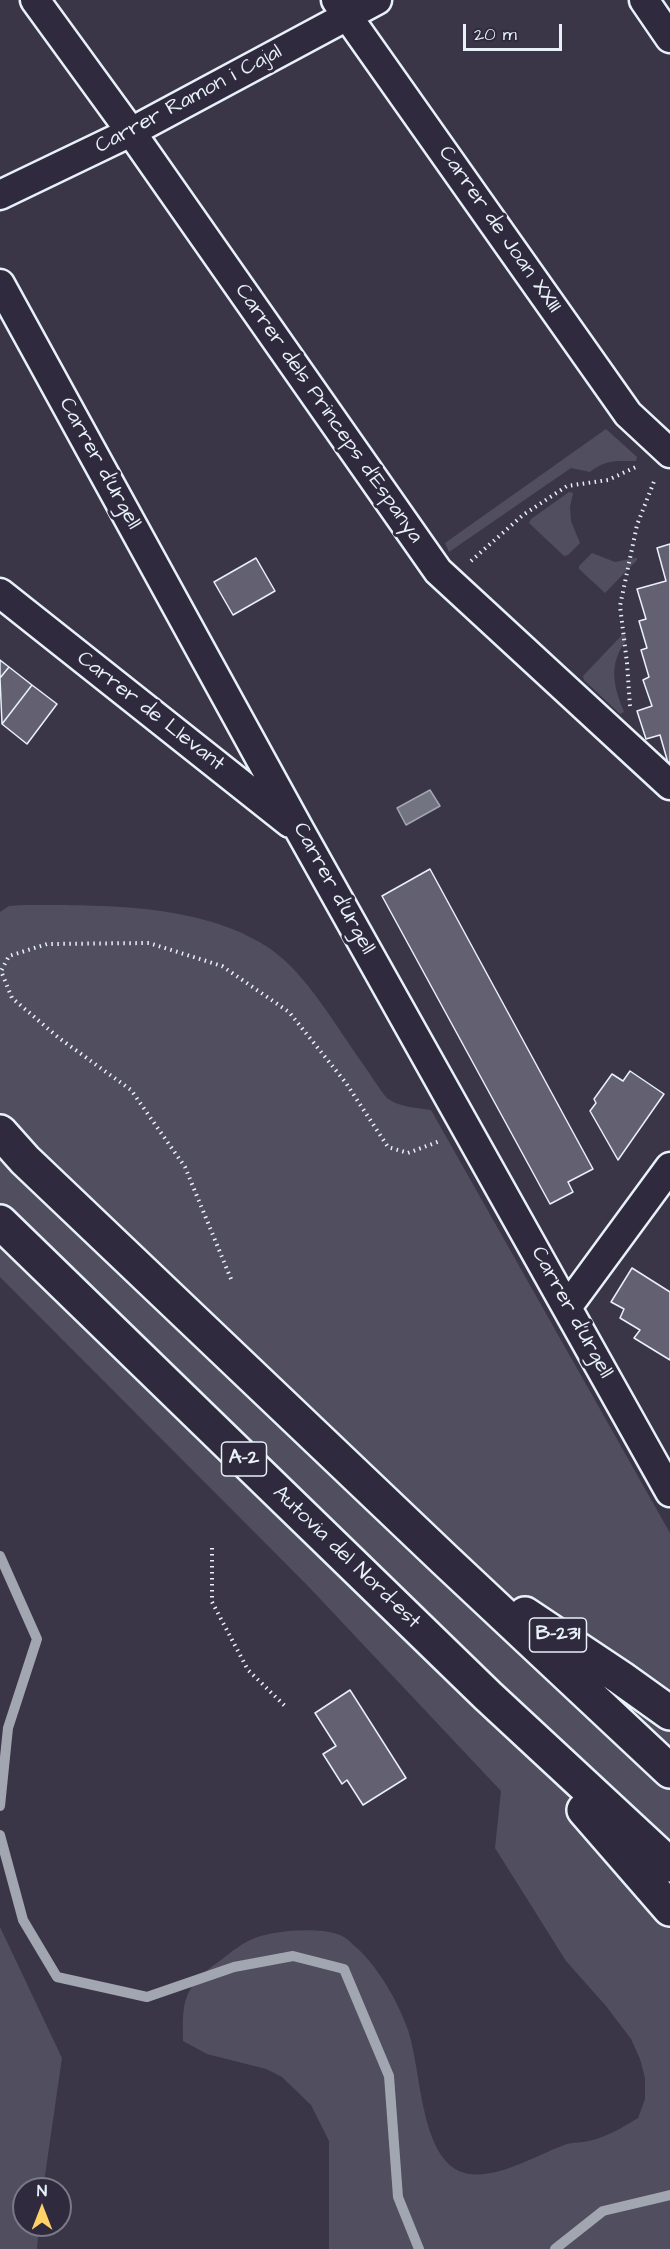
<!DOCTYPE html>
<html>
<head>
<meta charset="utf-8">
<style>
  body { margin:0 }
  #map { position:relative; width:670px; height:2249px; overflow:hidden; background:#3a3648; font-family:"Architects Daughter",sans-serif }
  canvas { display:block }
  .north { position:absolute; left:12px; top:2177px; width:60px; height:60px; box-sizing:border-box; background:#2f2a3d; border:2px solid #797a88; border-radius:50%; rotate:0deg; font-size:16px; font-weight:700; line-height:24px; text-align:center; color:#e8f1f8 }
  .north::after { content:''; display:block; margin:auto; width:21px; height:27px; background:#ffd166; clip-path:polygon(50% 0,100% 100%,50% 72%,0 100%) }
  .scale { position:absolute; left:463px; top:24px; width:99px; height:27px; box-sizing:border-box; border:3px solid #e8f1f8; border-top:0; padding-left:8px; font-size:18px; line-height:21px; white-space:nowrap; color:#e8f1f8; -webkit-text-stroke:4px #2f2a3d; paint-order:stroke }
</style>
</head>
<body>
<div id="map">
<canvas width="670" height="2249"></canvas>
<div class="north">N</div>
<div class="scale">20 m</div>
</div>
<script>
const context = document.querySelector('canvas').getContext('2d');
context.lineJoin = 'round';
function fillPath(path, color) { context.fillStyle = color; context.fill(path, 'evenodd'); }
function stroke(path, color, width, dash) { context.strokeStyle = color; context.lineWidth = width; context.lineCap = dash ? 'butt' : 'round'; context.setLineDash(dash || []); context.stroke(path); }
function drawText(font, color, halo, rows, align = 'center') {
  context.font = font + ' "Architects Daughter",sans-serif'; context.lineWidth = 6; context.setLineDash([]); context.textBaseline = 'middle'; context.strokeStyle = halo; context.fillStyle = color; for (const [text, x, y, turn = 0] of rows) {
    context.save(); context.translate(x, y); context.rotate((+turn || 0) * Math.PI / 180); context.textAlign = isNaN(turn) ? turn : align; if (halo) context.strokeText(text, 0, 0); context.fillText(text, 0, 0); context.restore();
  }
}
const green = new Path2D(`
  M606,429L637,457L636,461C618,461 605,459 590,472L571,468L449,552L445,543Z
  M569,492L573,493L570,507L571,521L580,543L568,555L564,556L529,523L531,519Z
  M592,553L615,562L635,558H637V560L605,593L579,569V566Z
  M622,635H625L627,639C608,665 613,684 624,712L620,714L584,680L583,676Z
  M24,905C102,905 205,903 272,950C308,976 337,1028 363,1064C368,1071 382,1093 387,1098C398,1107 418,1108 431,1110L670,1533V2249H329V2141L311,2105L282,2077L266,2069L207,2054L183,2041C183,2023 181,2004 191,1988C198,1976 210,1968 221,1960C231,1952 242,1943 255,1938C275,1930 325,1926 344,1937C349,1940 354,1946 358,1949C380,1970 398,2002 408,2030C421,2068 420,2153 459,2171C489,2185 538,2154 567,2144C574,2142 582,2143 589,2141C607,2137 623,2127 638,2118L645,2099V2078L640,2059L631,2039L606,2006L566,1961L495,1848L501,1791L307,1585L0,1277V912L9,906Z
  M0,1927L62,2058L43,2189H24V2225H39L37,2249H0Z`);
const water = new Path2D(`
  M430,790L440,806L406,825L397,808Z`);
const stream = new Path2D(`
  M0,1556L37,1639L8,1728L0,1806
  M0,1835L23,1920L57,1977L147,1997L234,1967L293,1956L344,1969L389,2076L398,2197L419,2249
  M555,2249L603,2211L670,2195`);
const building = new Path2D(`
  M670,544V762L668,763L660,735L646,739L637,711L652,706L643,680L649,677L641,650L647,648L639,621L646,619L637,589L666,581L657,548Z
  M256,558L275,591L233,615L214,582Z
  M0,660L9,667L0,678Z
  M9,667L32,685L2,724L0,678Z
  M32,685L57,704L27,744L2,724Z
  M430,869L593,1169L568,1182L573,1192L550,1204L382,896Z
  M630,1071L664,1094L618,1160L590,1111L596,1103L594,1099L612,1074L623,1081Z
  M632,1268L670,1292V1360L634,1338L640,1330L620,1318L624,1309L611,1302Z
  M350,1690L406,1778L363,1805L347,1780L342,1784L323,1754L336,1746L315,1713Z`);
const path = new Path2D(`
  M471,561L523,515L567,486L608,480L638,466
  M630,706L627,663L620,606L637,525L655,479
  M231,1279L185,1167L131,1090L59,1038L12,998L1,971L9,956L47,944L149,943L222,966L289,1012L346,1083L388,1147L408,1153L440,1141
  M212,1548V1602L248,1670L286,1707`);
const minor = new Path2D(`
  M35,0L131,132L438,571L670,785
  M336,0L628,414L670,453
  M644,0L670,38
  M0,195L131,132L377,0
  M0,284L300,831L670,1492
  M0,593L290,823
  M568,1306L670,1167`);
const motorway = new Path2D(`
  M0,1132L25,1160L444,1559L670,1771
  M0,1222L488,1696L670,1865
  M525,1614L621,1678L670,1713
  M584,1810L670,1909`);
const shields = [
  [244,1459,45],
  [558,1635,57]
];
const shieldNames = [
  ["A-2",244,1459],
  ["B-231",558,1635]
];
const streetNames = [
  ["Carrer Ramon i Cajal",189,100,-28],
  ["Carrer de Joan XXIII",499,230,55],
  ["Carrer dels Princeps d'Espanya",328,414,55],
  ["Carrer d'Urgell",99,464,61],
  ["Carrer de Llevant",150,712,38],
  ["Carrer d'Urgell",333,889,61],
  ["Carrer d'Urgell",571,1313,61],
  ["Autovia del Nord-est",346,1558,44]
];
fillPath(green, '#504e5f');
fillPath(water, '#737482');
stroke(water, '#a2a6b1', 1.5);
stroke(stream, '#a2a6b1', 10);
fillPath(building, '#636171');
stroke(building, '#e8f1f8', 1.5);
stroke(minor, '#e8f1f8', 33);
stroke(motorway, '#e8f1f8', 38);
stroke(path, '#e8f1f8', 4, [1.5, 4.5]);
stroke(minor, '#2f2a3d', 28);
stroke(motorway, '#2f2a3d', 33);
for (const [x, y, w] of shields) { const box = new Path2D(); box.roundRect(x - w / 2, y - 17, w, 34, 4.5); context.fillStyle = '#2f2a3d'; context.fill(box); stroke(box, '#e8f1f8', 1.5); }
drawText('bold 20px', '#e8f1f8', null, shieldNames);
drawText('21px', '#e8f1f8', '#2f2a3d', streetNames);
</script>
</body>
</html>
